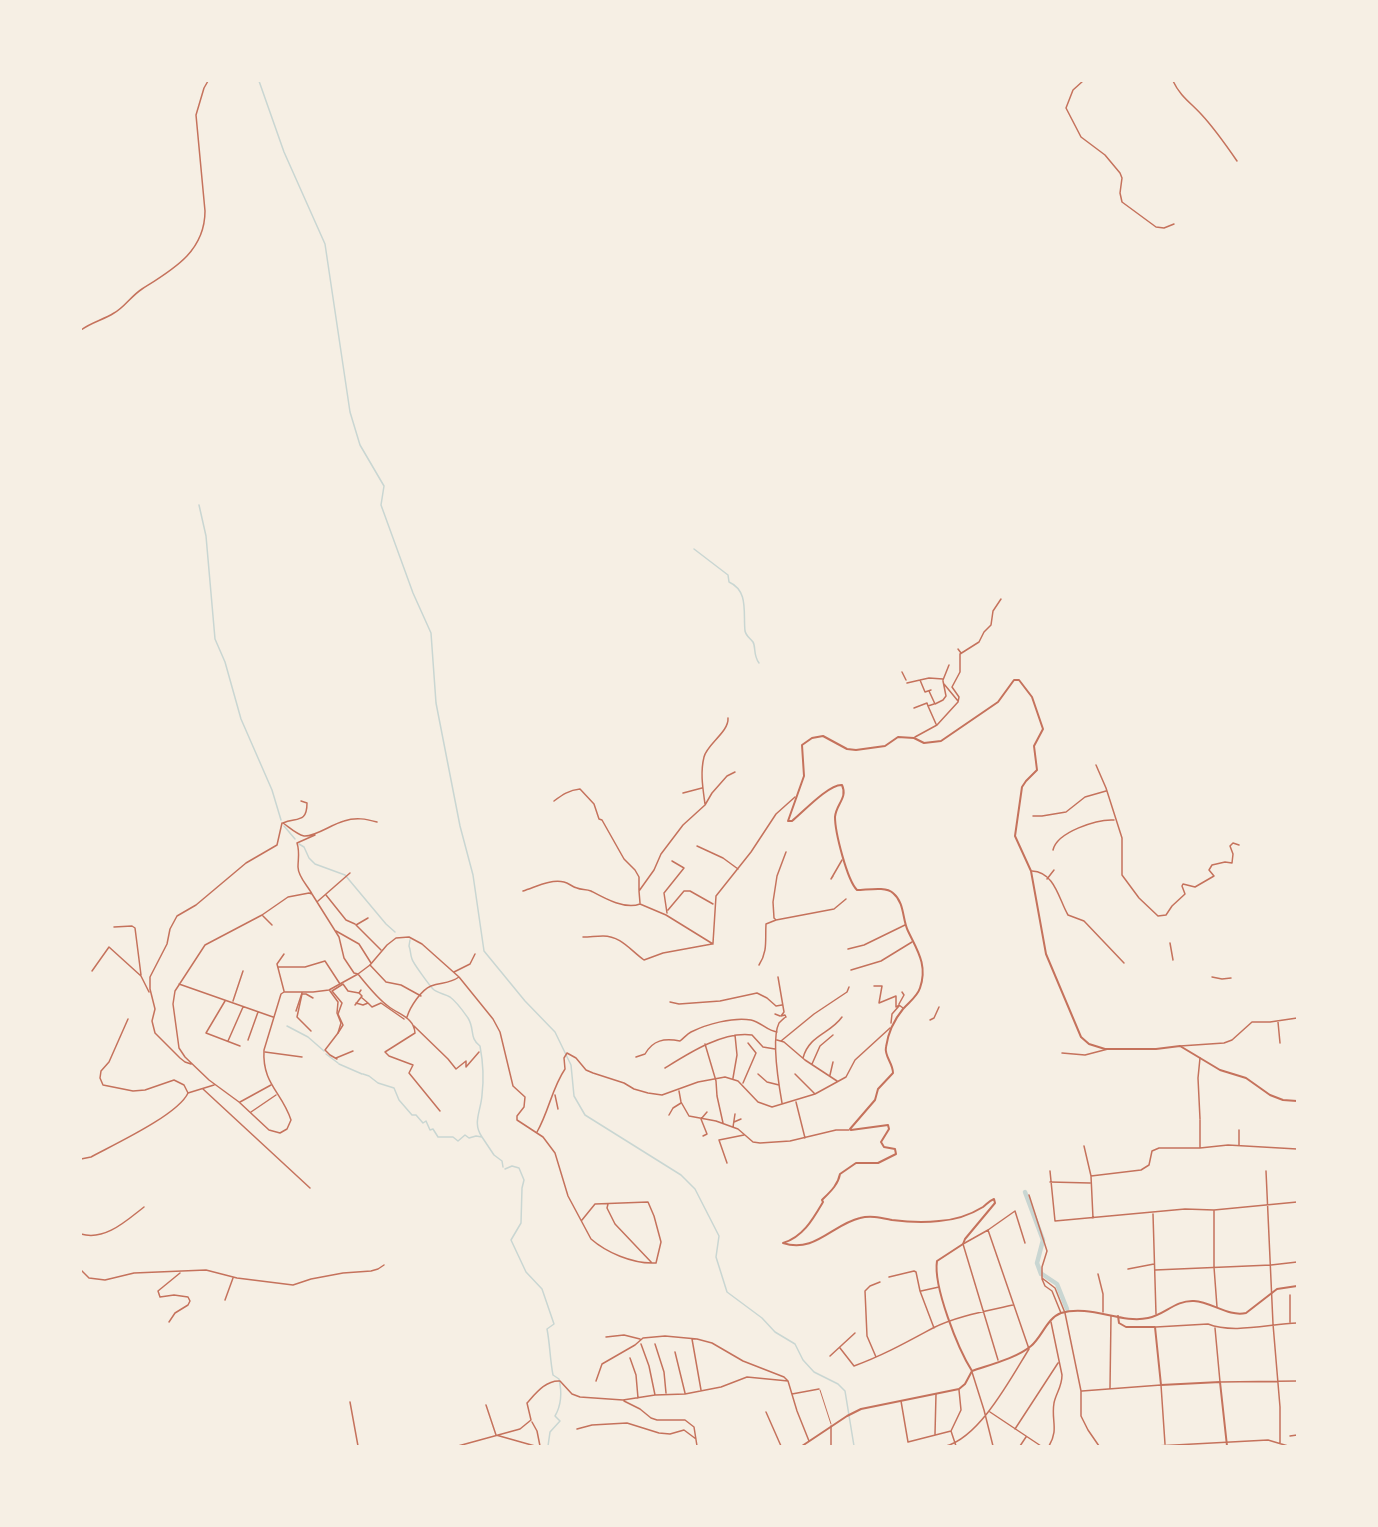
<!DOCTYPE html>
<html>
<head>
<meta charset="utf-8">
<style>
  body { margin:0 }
  #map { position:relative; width:1378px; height:1527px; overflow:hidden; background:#f6efe4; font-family:"Alegreya Sans",sans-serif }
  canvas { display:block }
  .frame { position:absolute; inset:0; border:82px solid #f6efe4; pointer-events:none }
</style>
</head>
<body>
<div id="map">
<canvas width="1378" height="1527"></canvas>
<div class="frame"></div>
</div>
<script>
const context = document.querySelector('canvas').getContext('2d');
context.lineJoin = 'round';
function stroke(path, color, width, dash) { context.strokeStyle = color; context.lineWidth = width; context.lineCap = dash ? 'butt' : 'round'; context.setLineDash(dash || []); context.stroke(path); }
const stream = new Path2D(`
  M259,81L284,152L325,244L350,412L360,445L384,486L381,505L413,593L431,633L436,703L460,826L473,875L484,951L525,1001L555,1032L571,1065L574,1096L585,1115L681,1175L695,1189L719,1236L716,1257L727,1292L762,1318L775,1332L795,1344L803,1360L814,1372L838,1384L845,1391L854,1446
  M199,505L206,536L215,639L225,662L241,719L272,790L281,820
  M694,549L728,575L729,582C749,591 743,613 745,631C746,636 750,638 753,642C756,647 753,655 759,663
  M284,826L295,839
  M299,844L304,847L309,858L315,864L345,875L386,924L395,932
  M410,940L409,946C411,951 410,954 412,959C413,963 430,986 433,989C437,993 445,994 450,997C457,1002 463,1011 468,1018C475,1029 469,1038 480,1046C483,1062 484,1079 482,1095C481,1111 472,1123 482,1137
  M287,1026L308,1037L324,1051
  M326,1054L338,1063
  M339,1064L362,1074
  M363,1074L369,1076L378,1083L394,1088L399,1100L412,1115H416L423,1123L426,1121L430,1130L433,1129L438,1137H453L458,1141L465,1135L469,1138L476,1136L482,1137L494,1155L502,1161L503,1167
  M505,1169L512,1166L519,1168L524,1180L522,1188L521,1223L511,1240L526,1272L542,1289L554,1324L547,1329C550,1344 550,1360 553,1375L559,1379C562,1392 562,1404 555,1416L560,1421L550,1432L548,1446`);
const canal = new Path2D(`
  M1025,1192L1043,1240L1037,1263L1041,1274
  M1042,1274L1057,1284L1067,1309`);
const service = new Path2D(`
  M820,1390L831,1424`);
const pedestrian = new Path2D(`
  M1047,879L1054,870
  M326,895L346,920L355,924
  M368,918L356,925L381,950
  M336,931L359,944L371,963
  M1170,943L1173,960
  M370,965L386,982L401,985L421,996
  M874,986H882L879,1003L896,996V1007L899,1005L903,1008
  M356,1003L363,1005L368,1003L361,997
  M368,1003L372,1007L381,1003L404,1019
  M899,1004L904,995L902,992
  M355,1005L362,996L359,993L361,990
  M930,1020L934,1018L939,1007
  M891,1023L892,1014L899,1006
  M311,1031L297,1017L302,994H306L313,998
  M338,1033L343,1025L338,1014L342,1003L332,991L343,984L348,991L359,993
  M265,1052L302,1057
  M336,1058L353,1051
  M1200,1058L1198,1078L1200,1119
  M240,1102L271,1085
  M251,1112L276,1095
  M669,1115L673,1108L681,1103
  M1239,1130V1145
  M727,1163L719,1140L744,1135`);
const minor = new Path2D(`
  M1083,81L1073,90L1066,108L1081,137L1105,155L1120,173L1122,178L1120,193L1122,202L1156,227L1164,228L1174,224
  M1173,81C1180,96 1191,103 1201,114C1215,129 1226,145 1237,161
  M81,330C92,322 103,320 114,313C124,308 131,296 142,289C172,270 205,252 205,211L196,115L204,88L208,81
  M958,649L961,653
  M902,672L906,680
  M943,680L949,665
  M907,683L920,680
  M944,684L958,701
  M931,690L925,692L920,680L929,678L943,679
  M929,691L935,704L943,700L946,696L943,681
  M934,704L928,706L936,724
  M914,708L927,703L928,706
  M915,737L937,725L958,702L959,697L952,687L960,672V654L979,642L984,632L991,625L993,611L1001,599
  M1096,765L1106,788L1122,838V875L1139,898L1158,916L1166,915L1172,906L1185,894L1182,886L1183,884L1195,887L1214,876L1209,870L1212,865L1225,862L1232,863L1233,854L1230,846L1233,843L1239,845
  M683,793L702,788
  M554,801C562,795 569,790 580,789L594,804L599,819L602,820L624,859L635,870L639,877V890
  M705,804C703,789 700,773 704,757C707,744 729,732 728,718
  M1033,816H1042L1066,812L1085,797L1106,791
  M283,823C289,827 296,834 304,836C315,837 332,824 344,821C356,817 366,819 377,822
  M283,823C296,817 307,824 307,803L301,801
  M697,846L723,858L738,869
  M1053,850C1057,832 1097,819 1114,820
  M1032,871C1055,872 1059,900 1068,915L1084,921L1124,963
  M833,876L831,879L842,860
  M523,891C536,887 550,879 564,882C569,883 572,887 577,888C581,890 586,889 591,891C604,898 625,910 640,904L666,915L713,944
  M312,894C308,886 298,877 298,867C298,859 300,852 297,843L315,835
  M318,901L350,873
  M640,903L639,891L654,870L661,854L683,825L705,805L712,793L727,776L735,772
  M668,910L684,891H690L713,904
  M667,913L664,893L684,868L672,861
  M263,916L272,925
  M776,920L774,918L773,902L777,876L786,852
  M114,927L132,926L135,928L141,975
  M583,937C590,937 596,936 603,936C621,936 630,950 644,960L663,953L712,944
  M713,943L716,896L751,852L776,814L795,797
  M848,949L864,945L905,925
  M284,954L277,964L284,991
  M759,965C768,951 765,940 766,924L776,920L834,909L846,899
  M278,967H305L325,961L340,984
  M851,970L881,961L912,942
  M92,971L109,947L141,976L149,992
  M454,972L470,964L475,954
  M778,977L784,1012L781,1016L785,1015L786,1017C785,1017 779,1023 779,1023C771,1039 779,1086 782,1103
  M1212,977L1222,979L1231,978
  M179,984L273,1017
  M330,991L338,1002L337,1013L341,1023L338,1033L325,1050L330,1055L337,1059
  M225,1001L206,1033L240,1046
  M233,1001L243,971
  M670,1002L679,1004L720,1001L757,993L767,998L776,1006L782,1005
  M296,1011L302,993
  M775,1014L780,1016
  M407,1017C410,1007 421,990 431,986C441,982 449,984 459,977
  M128,1019L109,1062L101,1071L100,1078L103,1085L133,1091L145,1090L174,1080L184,1085L188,1093
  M1278,1022L1280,1043
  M414,1026L448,1059L456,1069L466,1061V1067L479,1052
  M248,1040L258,1012
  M777,1040L784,1042L805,1060L837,1081
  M228,1041L243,1007
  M781,1041L814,1014L847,992L849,987
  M705,1044L716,1081L717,1096L723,1123
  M1180,1046L1224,1043L1232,1040L1252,1022H1270L1297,1018
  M1062,1053L1085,1055L1108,1049
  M636,1057L645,1054C653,1040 664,1038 680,1041C684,1038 687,1034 691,1032C707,1024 733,1017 751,1020C761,1022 767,1031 777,1032
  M803,1058C809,1035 830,1034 842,1017
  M191,1064L185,1062L180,1058L155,1033L152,1021L155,1009L150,989V977L167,944L170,929L177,916L196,905L246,863L277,845L282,823
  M812,1064L820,1046L833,1035
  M665,1068C689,1053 723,1031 752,1035L763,1047L775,1049
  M758,1074L767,1082L779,1085
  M795,1074L815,1094
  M830,1075L833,1062
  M733,1078L737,1055L735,1035
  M743,1083L756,1053L748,1043
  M203,1089L310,1188
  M679,1091L681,1102L689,1116L716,1121L738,1129L753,1142L760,1143L790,1141L836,1130H849
  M555,1095L558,1109
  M796,1102L805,1138
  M440,1111L409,1073L413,1065L389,1056L385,1052L415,1033C414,1017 399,1015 388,1006C377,998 367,985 358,974L354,973L344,958L339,937L312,894L309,893L288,897L262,915L205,945L175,991L173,1004L179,1048L185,1057L209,1080L239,1102L269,1130L280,1133L287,1129L291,1120C282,1092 262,1084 264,1050L281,994L284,992H313L329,990L358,974L370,965L387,945L396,938L409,937L422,944L459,977L493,1019L500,1032L513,1086L525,1097L524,1107L517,1116V1120L543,1137L555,1153L568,1196L591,1239C607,1253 632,1263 652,1263
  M734,1122L741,1119
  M733,1127L735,1114
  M537,1132C549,1111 552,1088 565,1069L564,1058L567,1053L576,1058L586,1070L593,1073L624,1083L634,1089L648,1093L662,1095L698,1082L725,1077L738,1081L758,1102L772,1107L815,1094L846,1077L855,1060L890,1028
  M703,1136L707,1134L701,1119L707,1112
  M1084,1146L1091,1176L1093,1218
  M1200,1147V1120
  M81,1159L91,1157C113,1145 178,1115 188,1093L214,1085
  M1050,1171L1055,1221L1185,1209L1214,1210L1297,1202
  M1266,1171L1273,1324L1280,1407V1443
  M1091,1176L1141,1170L1149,1165L1152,1151L1159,1148H1200L1228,1145L1297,1149
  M1050,1182L1090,1183
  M1029,1195L1047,1251L1042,1267V1278L1055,1288L1065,1313L1081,1391V1416L1088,1430L1099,1446
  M1214,1211V1267L1217,1307
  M1153,1214L1156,1314
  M582,1220L595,1204L648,1202L654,1216L661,1242L656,1263H652L615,1224L607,1208L608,1204
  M81,1234C105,1241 126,1221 144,1207
  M1128,1269L1154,1264
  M81,1270L89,1278L105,1280L134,1273L206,1270L237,1278L293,1285L311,1279L343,1273L371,1271L378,1269L384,1265
  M1155,1270L1271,1265L1297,1262
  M1098,1274L1103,1294V1312
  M889,1277L914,1271L916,1272L920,1291L934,1328
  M1042,1279L1045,1286L1052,1291L1061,1313
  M921,1291L939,1287
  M1290,1295V1322
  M225,1300L233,1278
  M169,1322L175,1313L188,1305L190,1301L188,1297L174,1295L160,1297L158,1291L180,1273
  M1156,1327L1208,1324C1233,1334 1269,1324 1297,1323
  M1215,1328L1220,1382L1297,1381
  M606,1337L624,1335L640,1339
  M692,1339L701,1390
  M641,1344L649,1366L655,1395
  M655,1344L664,1372L666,1393
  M840,1348L854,1366C882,1356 907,1342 933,1328C957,1316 987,1311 1013,1305
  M675,1352L685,1393
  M830,1356L855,1333
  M876,1357L867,1336L865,1291L870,1286L880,1282
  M630,1358L636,1375L638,1398
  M998,1360L963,1244L988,1230L1015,1211L1025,1243
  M972,1372L984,1410L993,1446
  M596,1381L602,1364L635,1345L643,1338L665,1336L697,1339L712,1343L743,1361L784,1377L788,1381L797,1411L809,1441
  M1110,1388L1111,1316
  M1082,1391L1161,1385L1165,1444
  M792,1394L819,1389
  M624,1401L640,1409L651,1418L657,1420H685L694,1427L697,1446
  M901,1401L908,1442L951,1431
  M350,1402L358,1446
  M486,1405L496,1435L535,1446
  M766,1412L781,1446
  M990,1412L1041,1446
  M532,1422L537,1431L540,1446
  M577,1429L592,1425L627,1423L659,1433L670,1434L684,1430L696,1439
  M1015,1429L1058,1363
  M935,1434L936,1394
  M1290,1436L1297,1435
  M458,1446L520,1429L531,1420L527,1403C536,1393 546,1380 560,1381L572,1394L580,1397L623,1400L655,1395L685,1394L721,1387L747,1377L788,1381
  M831,1446V1426
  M946,1446C980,1437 1011,1378 1029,1349L988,1230
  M956,1446L951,1431L961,1410L959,1390
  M1020,1446L1026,1437
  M1049,1446C1059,1429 1051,1421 1054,1403C1056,1393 1062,1387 1062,1375L1051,1322
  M1105,1446H1156L1268,1440L1288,1446
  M1296,1446H1297`);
const tertiary = new Path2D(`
  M850,1129L875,1100L878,1089L893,1073C893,1063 884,1056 886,1047C888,1033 894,1020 903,1009C909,1002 917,997 920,988C928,965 917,950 908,931C902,919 905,903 893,893C886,886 867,890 857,890C847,880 835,832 835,817C836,804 848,798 842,785C829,784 803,812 792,821H788L804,776L802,745L812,738L823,736L847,749L856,750L885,746L898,737L914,738L924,743L941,741L998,702L1014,680H1019L1032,697L1043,729L1034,746L1037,770L1026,781L1022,787L1015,836L1031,871L1046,954L1081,1037L1089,1044L1105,1049H1156L1180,1046L1220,1070L1246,1078L1270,1095L1283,1100L1297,1101
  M783,1243C814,1254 833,1224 860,1218C871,1215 882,1218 892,1220C907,1222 924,1223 939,1221C954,1220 970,1215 983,1207C987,1204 989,1201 994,1199L995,1203L965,1239L963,1244L937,1261C933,1286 958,1349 972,1371
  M783,1243C803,1237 813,1219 823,1202L822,1200C830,1192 838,1185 840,1174L856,1163H878L896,1154L895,1149L884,1147L881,1142L889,1129L888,1125L851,1130
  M1118,1316L1119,1323L1126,1327H1155L1161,1385L1220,1382L1227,1446
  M972,1371C989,1365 1017,1358 1031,1346C1042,1337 1047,1318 1061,1313C1090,1304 1121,1324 1148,1318C1165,1315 1175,1300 1194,1301C1212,1302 1228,1317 1246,1313L1277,1289L1297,1286
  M802,1446L847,1416L861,1409L959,1389L965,1384L972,1371`);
stroke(stream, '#c9d6d2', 1.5);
stroke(canal, '#c9d6d2', 4.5);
stroke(service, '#c5725c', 1);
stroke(pedestrian, '#c5725c', 1.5);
stroke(minor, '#c5725c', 1.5);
stroke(tertiary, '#c5725c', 2);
</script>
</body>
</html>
